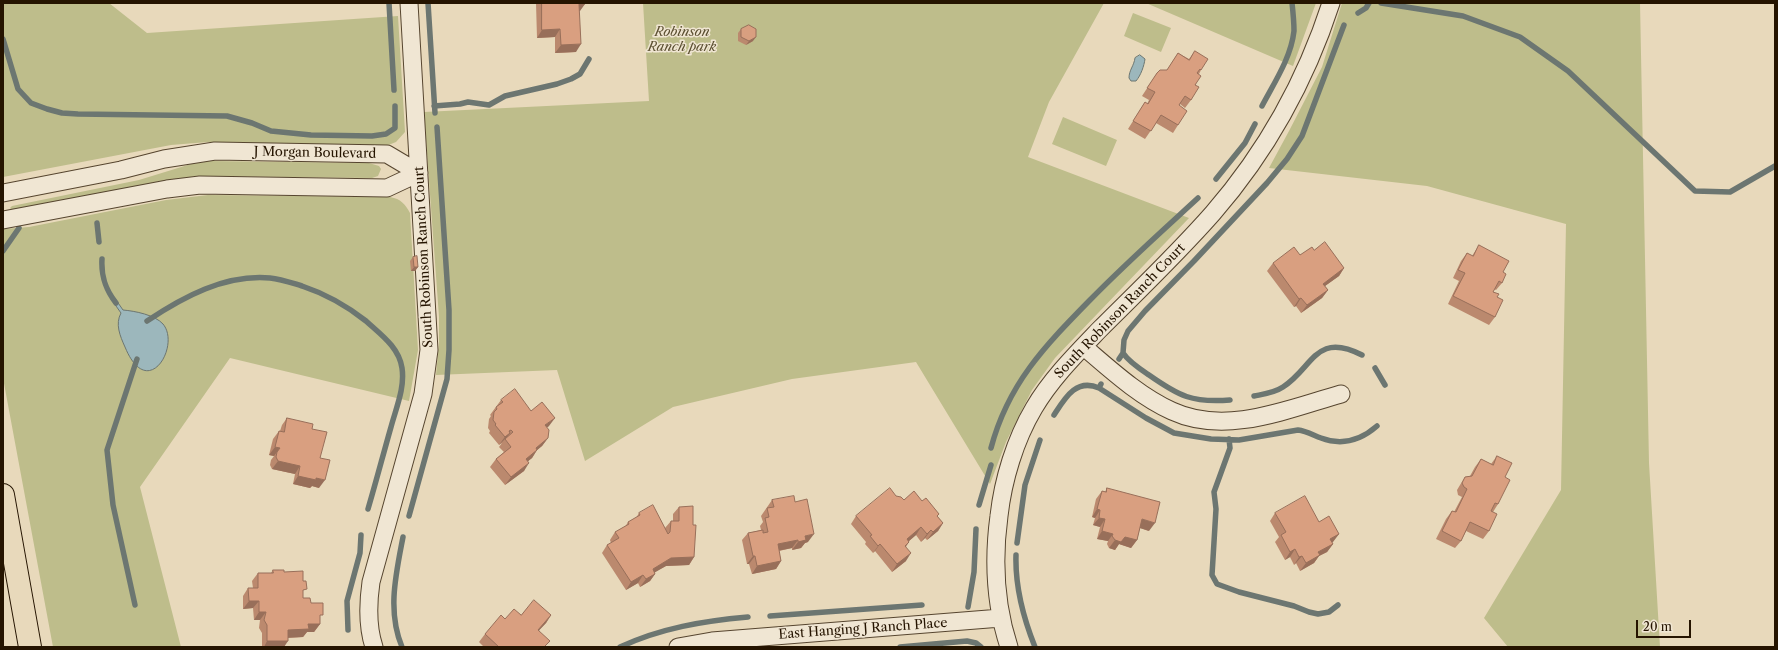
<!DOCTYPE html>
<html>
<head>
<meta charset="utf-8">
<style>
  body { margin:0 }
  #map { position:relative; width:1778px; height:650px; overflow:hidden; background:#e8d9bb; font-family:"Libre Caslon Text",serif }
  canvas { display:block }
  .frame { position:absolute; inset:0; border:4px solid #251400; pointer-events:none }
  .scale { position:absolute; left:1636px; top:620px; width:55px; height:18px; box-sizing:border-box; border:2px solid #251400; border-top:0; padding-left:5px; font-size:12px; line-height:14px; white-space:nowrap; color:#251400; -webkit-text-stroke:3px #f0e6d3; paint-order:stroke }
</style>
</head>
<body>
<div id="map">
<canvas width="1778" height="650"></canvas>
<div class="frame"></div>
<div class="scale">20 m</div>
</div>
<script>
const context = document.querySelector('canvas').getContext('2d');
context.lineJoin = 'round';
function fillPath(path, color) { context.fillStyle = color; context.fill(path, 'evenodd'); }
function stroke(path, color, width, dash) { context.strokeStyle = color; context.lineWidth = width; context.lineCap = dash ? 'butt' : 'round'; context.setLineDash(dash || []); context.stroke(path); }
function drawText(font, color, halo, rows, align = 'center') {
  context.font = font + ' "Libre Caslon Text",serif'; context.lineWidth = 3; context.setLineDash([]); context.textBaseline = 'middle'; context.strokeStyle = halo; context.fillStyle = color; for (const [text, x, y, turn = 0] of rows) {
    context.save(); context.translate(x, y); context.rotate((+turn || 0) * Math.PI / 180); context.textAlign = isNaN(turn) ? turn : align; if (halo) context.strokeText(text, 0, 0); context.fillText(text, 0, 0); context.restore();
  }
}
const green = new Path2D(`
  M3,3H109L147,33L398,16L405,132L396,142L386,146L208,142L171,145L3,177Z
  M643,3H1104L1049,102L1028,157L1189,218L1055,358L1032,390L1006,442L990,484L916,362L792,379L673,407L585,461L557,370L436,375L439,343V317L424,112L649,101Z
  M1146,3H1316L1293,66Z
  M1342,3H1640L1649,463L1660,647H1508L1484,618L1561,490L1566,224L1427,186L1269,168L1289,131L1322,67Z
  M1133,13L1171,28L1161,52L1124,36Z
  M1063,117L1117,140L1106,166L1052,144Z
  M211,161L369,163L379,166L381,169L378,176L372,178L197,176L157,182L13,211L10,208L12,206L139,180L191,164Z
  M208,195L390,197C401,199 405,204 410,213L418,350L409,401L230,358L140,487L181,647H53L3,378V229L29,227L166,200Z`);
const water = new Path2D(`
  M1140,55L1145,59C1144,66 1141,75 1136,81H1131L1129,78C1129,70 1134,66 1135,58Z
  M114,297L123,310C135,311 155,315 163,324C181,345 148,403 125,347C120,336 115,324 121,313L111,299Z`);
const stream = new Path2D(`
  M389,3L394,90
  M428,3L435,113
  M1381,3L1463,16L1520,37L1568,71L1695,191L1730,192L1775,166
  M1358,13L1366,8L1369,3
  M3,39L18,89L31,103L47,109L62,113L78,114L227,116L252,123L271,131L311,135L372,136L386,134L395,128V106
  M434,106L460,104L468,102L489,105L505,96L557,84L571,79L580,74L589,59
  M1262,106C1274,83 1291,58 1294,31C1294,22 1293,12 1292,3
  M1216,179L1245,143L1255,124
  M97,223L99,242
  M3,251L19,228
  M102,259C101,276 105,289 116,303
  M147,321C183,297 225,274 270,278C281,279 292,283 302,286C326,294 347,306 366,321C380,334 399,347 402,368C405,388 396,408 391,427C383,455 376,482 368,509
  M1123,353C1129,362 1140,369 1149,375C1179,396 1192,403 1230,400
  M1119,359L1123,353L1124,340L1128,331L1145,311L1194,261L1267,183L1287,159L1302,136L1344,25
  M1375,368L1385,385
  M1099,388L1146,418L1174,433L1211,439L1239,440L1298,430C1306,431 1313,435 1321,438C1342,446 1361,440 1377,426
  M1254,396C1264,394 1274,393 1283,387C1313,368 1315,331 1362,355
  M1054,415C1065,398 1076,378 1099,388L1101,384
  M1229,439L1230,448L1214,492L1216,509L1212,575L1217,584L1239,592L1294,606L1309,612L1318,614L1329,612L1338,605
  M991,448C1008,384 1044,347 1089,301C1124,265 1161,232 1198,198
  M979,505L991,465
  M409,516L447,379L449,350V310L437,127
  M1017,543L1025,485L1040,440
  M1016,555C1015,587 1023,617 1035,647
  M135,605L113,505L107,450L137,359
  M968,607L974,572L976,529
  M770,616L922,605
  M348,630L347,601L360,553L361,535
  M402,647C387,611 396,574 403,537
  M620,647C661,628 703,621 748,617
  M900,647L967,641L976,643L981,647`);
const minor = new Path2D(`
  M3,193L121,170L164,159L215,151L387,154L419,173
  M3,220L167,189L200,185L387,188L419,173
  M1084,347C1111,370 1139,396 1172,411C1226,436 1288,409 1341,394
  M374,647C367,626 368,603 371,582L423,394L429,350L409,3
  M678,647L712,641L1001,618
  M1009,647C995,604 993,560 999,516C1003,480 1015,440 1034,408C1051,379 1076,354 1099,330C1137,292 1177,254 1213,213C1266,152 1306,80 1331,3`);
const trunk = new Path2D(`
  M3,495L30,647`);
const wall = new Path2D(`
  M536,3H585L579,11L576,52L555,53V37L537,38Z
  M741,29L753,41L746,45L738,41V33Z
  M1195,51L1201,70L1199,74L1191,100L1185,108L1180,104L1179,105L1178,125L1173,133L1156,123L1145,139L1128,129L1145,102L1147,104L1149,100L1142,96L1157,73L1167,70L1178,53L1189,59Z
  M1479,245L1503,272L1502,283L1496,290L1494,289L1493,292L1497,297L1495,317L1489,325L1448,304L1459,281L1453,278L1461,261L1467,253L1472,256Z
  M1314,250L1344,268L1339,276L1325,286L1328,290L1322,298L1301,313L1296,306L1294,307L1267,271L1273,263L1300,255Z
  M413,257L418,267L415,271H411L410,261Z
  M501,400L531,411L549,426L547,427L548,438L542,446L537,450L532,458L528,461L524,471L505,485L490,467L496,459L504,452L499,447L502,443L499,445L489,433L490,431L488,428L489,419L491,416L490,415Z
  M287,418L312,429L320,458L319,488L312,486L310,488L293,484L295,474L272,469L270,465L271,460L274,456L269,455L273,439L279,431H280L282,425Z
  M1497,456L1505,477L1498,504L1493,512L1489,531L1483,539L1466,531L1461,541L1455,548L1436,539L1446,519L1452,511L1454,512L1462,497L1458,495L1457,490L1460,485L1465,477L1470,476L1475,467L1481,459L1491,464Z
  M1107,488L1149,531L1140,528L1137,540L1131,548L1119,544L1115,550L1109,548L1107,544L1108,541L1097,539L1100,527L1093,525L1095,518L1092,517L1096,499L1102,491L1105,492Z
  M896,496L904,500L922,501L939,514L937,516L943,523L938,531L927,540L925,538L921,542L916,535L909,541V542L906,547V561L892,572L875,551L873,553L865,544L866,542L851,524L856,516Z
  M772,500L795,502L808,542L805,543L801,548L792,550V548L779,551L781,561L776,569L752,574L749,564H747L742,540L748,533L761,530L760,526L763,522L761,516Z
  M679,507L694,557L689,565L666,566L654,572L655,574L650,581L640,587L638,583L626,590L602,553L607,545L611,543L610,540L615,532L625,527L628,522L636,518L639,513L665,528L671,521H673V514Z
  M1275,513L1319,522L1339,534L1332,542L1333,544L1327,552L1319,556L1314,563L1300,571L1296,563L1294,565L1290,557L1285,560L1275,542L1279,537L1270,521Z
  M273,570L284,572L303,594V598L311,603L320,620V624L314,632H307L303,637L288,638L284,647H262V633L259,628L260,620H254L253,608L243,609V596L248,588H253L252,581L258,573H271Z
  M521,615H551L546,623L539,630L546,647H484L479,642L485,634L505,619Z`);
const shadedWall = new Path2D(`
  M579,4H585L580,11L573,12Z
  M560,29L555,37L537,38L542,30Z
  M756,37L753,41L746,45L749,41Z
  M581,44L576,52L555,53L561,45Z
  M414,267H418L415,271H411Z
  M1344,268L1339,276L1318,291L1323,284Z
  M1328,290L1322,298L1301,313L1307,305Z
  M1301,298L1296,306L1294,307L1299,299Z
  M555,418L549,426L540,433L545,425Z
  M511,430L506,436L510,433L505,440V439L499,445L509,431Z
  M548,438L542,446L530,456L536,448Z
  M275,447L280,448L274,456L269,455Z
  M537,450L532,458L521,467L526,459Z
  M278,461L300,466L295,474L272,469Z
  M529,463L524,471L505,485L511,477Z
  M298,476L316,478L325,480L319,488L312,486L310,488L293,484Z
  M1097,509L1100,510L1095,518L1092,517Z
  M1099,518L1105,519L1100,527L1093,525Z
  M1142,519L1155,523L1149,531L1137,527Z
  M943,523L938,531L927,540L933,532Z
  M921,527L916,535L902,547L907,539Z
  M931,530L925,538L921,542L927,534Z
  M1102,531L1113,534L1108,541L1097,539Z
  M814,534L808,542L805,543L801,548L792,550L798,542L805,536Z
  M1339,534L1333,542L1324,546L1330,539Z
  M1125,537L1137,540L1131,548L1119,544L1115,550L1109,548L1115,540Z
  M798,540L792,548L772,552L778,544Z
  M880,544L875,551L873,553L878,546Z
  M1333,544L1327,552L1319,556L1314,563L1300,571L1306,563L1318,552Z
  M1295,549L1290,557L1285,560L1290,552Z
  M911,553L906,561L892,572L897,564Z
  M753,556H755L749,564H747Z
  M1302,556L1296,563L1294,565L1299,557Z
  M694,557L689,565L666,566L647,577L653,569L671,558Z
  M781,561L776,569L752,574L757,566Z
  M655,574L650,581L640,587L646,579Z
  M643,575L638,583L626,590L631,582Z
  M249,601H259L253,608L243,609Z
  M259,612H266L260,620H254Z
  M551,615L546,623L532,638L538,630Z
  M308,624H320L314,632H307L303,637L282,638L288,630Z
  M267,641H288L284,647H264Z`);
const building = new Path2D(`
  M542,3H585V4H579L581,44L561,45L560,29L542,30Z
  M749,25L756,29V37L749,41L741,37V29Z
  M1195,51L1208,59L1201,70L1200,69L1197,73L1201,76L1195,85L1199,87L1191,100L1185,96L1179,105L1187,111L1178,125L1161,115L1151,131L1133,121L1145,102L1148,104L1155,92L1147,88L1157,73L1160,70H1167L1178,53L1189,60Z
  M1325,242L1344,268L1323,284L1328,290L1307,305L1301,298L1299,299L1273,263L1294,247L1300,255L1312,247L1314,250Z
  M1479,245L1509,261L1503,272L1506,274L1502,283L1499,281L1493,292L1499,294L1497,297L1503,300L1495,317L1453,296L1465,273L1458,270L1467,253L1473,256Z
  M417,256L418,267H414L413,257Z
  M515,389L531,411L542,402L555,418L545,425L549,430L548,438L536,448L537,450L526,459L529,463L511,477L496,459L511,447L505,439L513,432L511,430L509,431L510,433L505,437L495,425L496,424L493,420L494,412L497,409L496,407L503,402L501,400Z
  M287,418L313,424L312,429L327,432L320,458L330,460L325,480L316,478V480L298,476L300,466L278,461L276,457L277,452L280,448L275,447L279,431L284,432Z
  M1497,456L1512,463L1505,477L1510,480L1498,504L1495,503L1491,511L1497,514L1489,531L1470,522L1461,541L1442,531L1452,511L1456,512L1467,489L1464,487L1462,483L1465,477L1472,476L1481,459L1493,465Z
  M890,488L896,496L901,497L904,500L914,491L922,501L926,498L939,514L937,516L943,523L933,532L931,530L927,534L921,527L907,539L909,542L905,546L911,553L897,564L880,544L878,546L870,536L872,535L856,516Z
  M1107,488L1160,502L1155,523L1142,519L1137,540L1125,537L1121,542L1115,540L1112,536L1113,534L1102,531L1105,519L1099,518L1100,510L1097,509L1102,491L1106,492Z
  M794,496L795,502L807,499L814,534L805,536L806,540L798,542V540L778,544L781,561L757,566L755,556H753L748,533L763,530V533L768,532L765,518L769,517L767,508L774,507L772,500Z
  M1305,496L1319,522L1329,516L1339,534L1330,539L1333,544L1318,552L1320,555L1306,563L1302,556L1299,557L1295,549L1290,552L1281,535L1286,532L1275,513Z
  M653,505L668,534L670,532L671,521H679V507L693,506V525H696L694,557L671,558L653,569L655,574L646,579L643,575L631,582L607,545L619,538L615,532L629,524L628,522L640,515L639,513Z
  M273,570H284V572L303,571V581H306L307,589L303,590V598H310L311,603H323V615H320V624H308L309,629L288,630V641H267V625L264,620L266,612H259V601H249L248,588H258V573H273Z
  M534,600L551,615L538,630L550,641L544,647H499L485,634L501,615L505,619L514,609L521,615Z`);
const parkNames = [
  ["Robinson",682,32],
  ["Ranch park",682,47]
];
const streetNames = [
  ["J Morgan Boulevard",315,153,1],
  ["South Robinson Ranch Court",424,257,-93],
  ["South Robinson Ranch Court",1120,311,-46],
  ["East Hanging J Ranch Place",863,629,-4]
];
fillPath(green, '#bebd8b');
fillPath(water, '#9cb7bc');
stroke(water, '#6c7671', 1);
stroke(stream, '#6c7671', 5.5);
stroke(minor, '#56452f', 19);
stroke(trunk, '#251400', 24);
stroke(minor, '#f0e6d3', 17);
stroke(trunk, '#e8d9bb', 22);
fillPath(wall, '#bb896e');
fillPath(shadedWall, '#986f5a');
fillPath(building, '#d99f80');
stroke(building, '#986f5a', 1);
drawText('italic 13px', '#5b4f31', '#f0e6d3', parkNames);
drawText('13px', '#251400', '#f0e6d3', streetNames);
</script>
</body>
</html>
